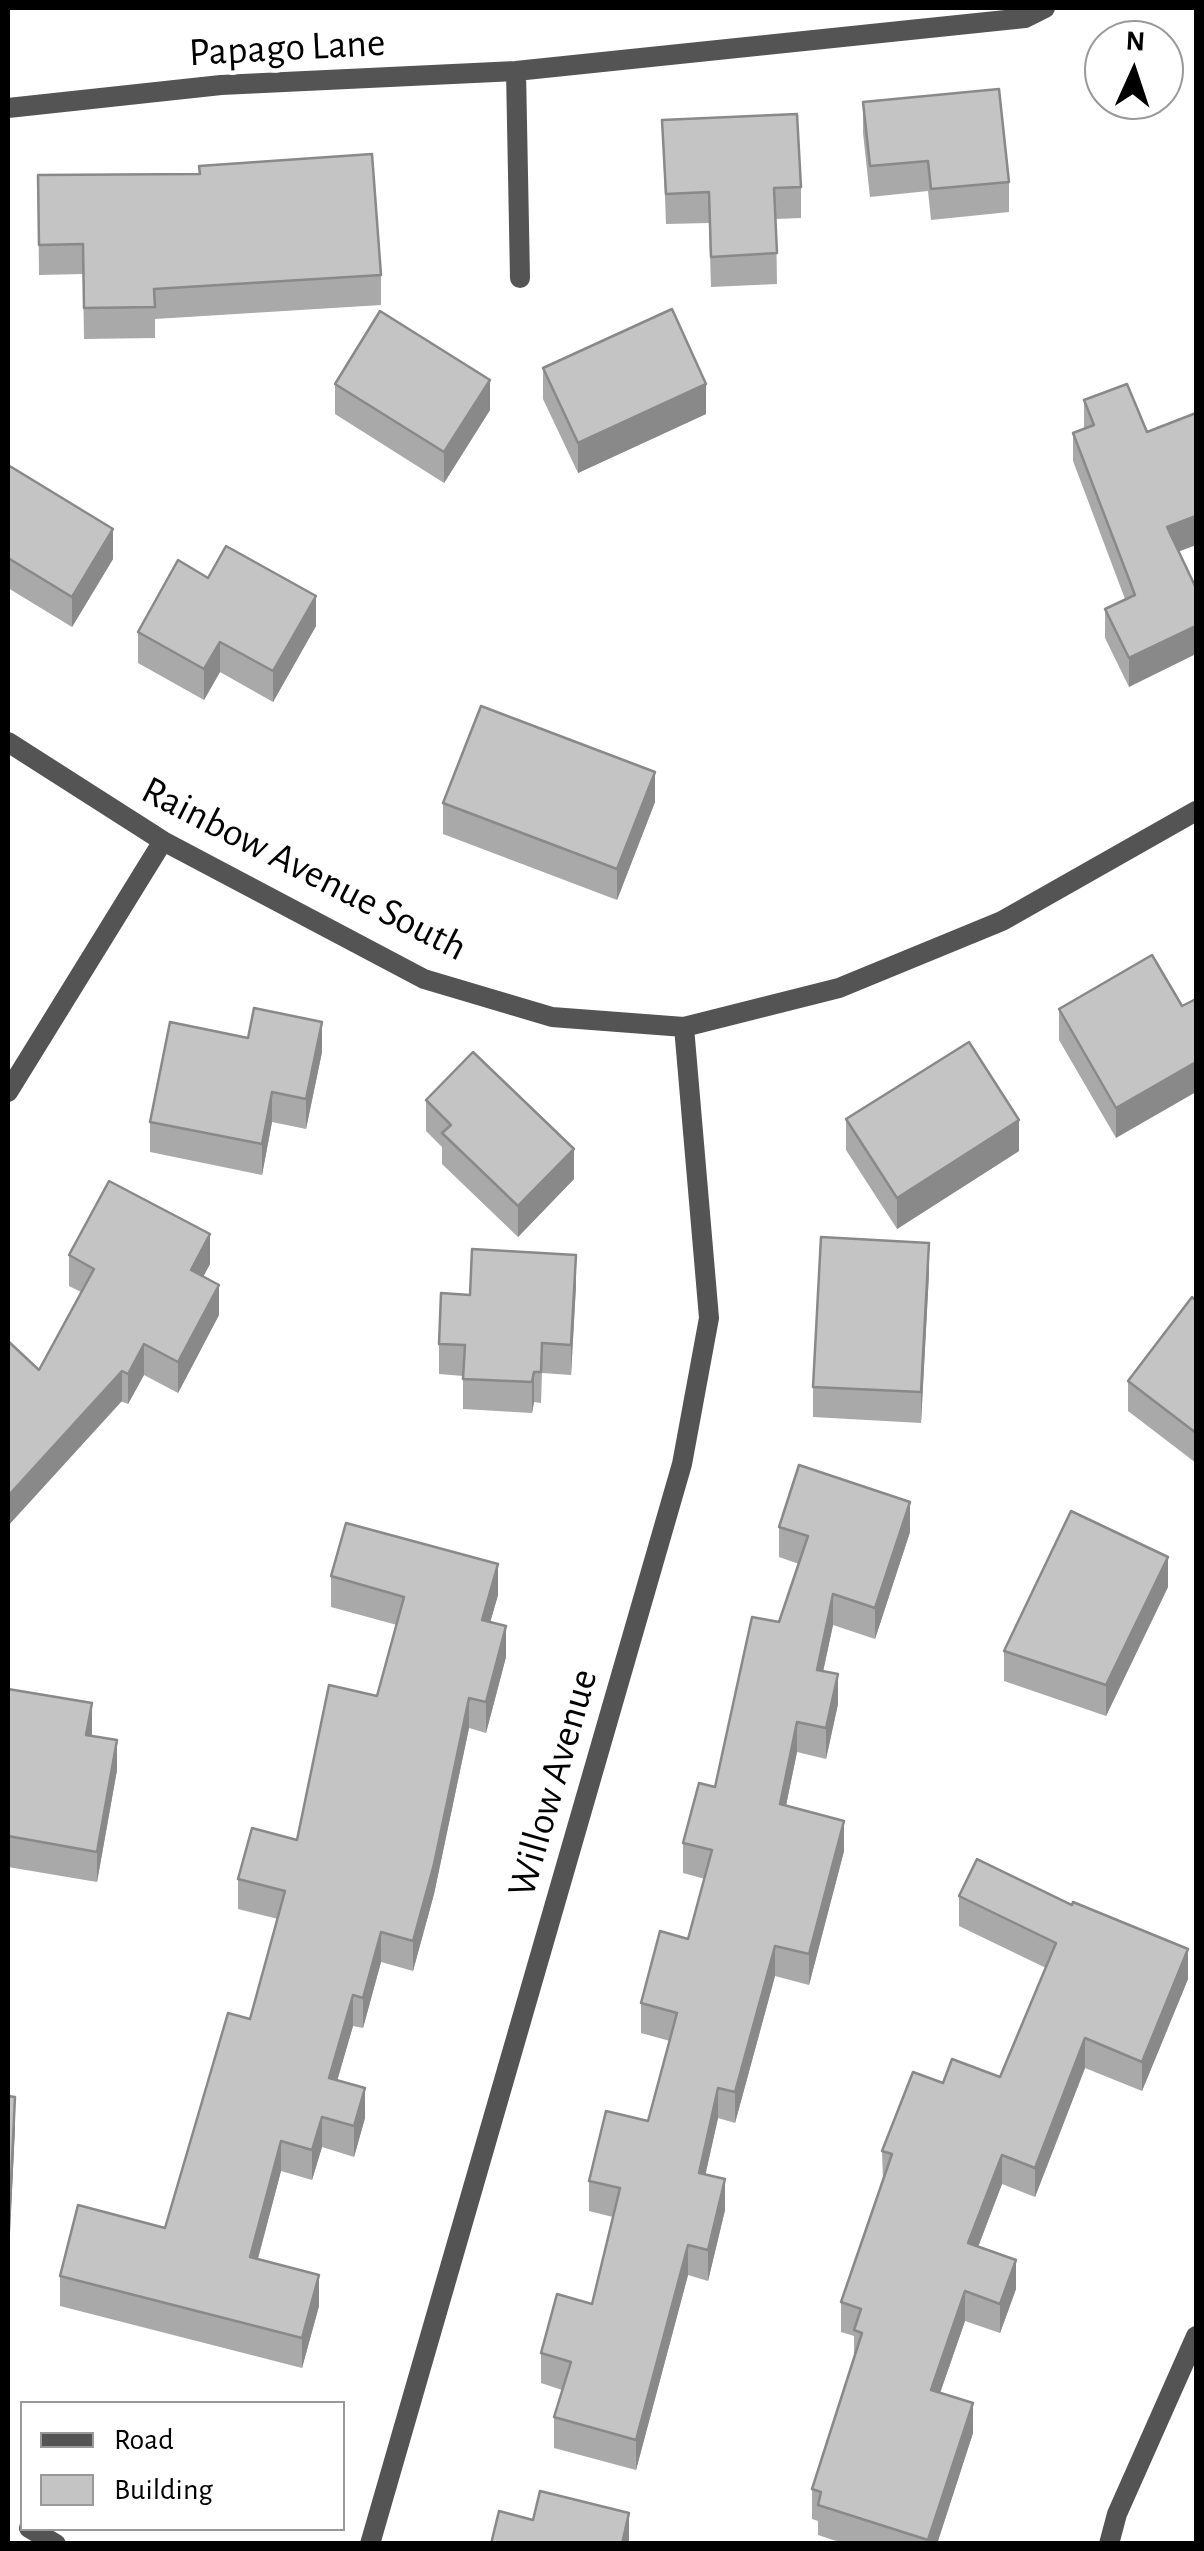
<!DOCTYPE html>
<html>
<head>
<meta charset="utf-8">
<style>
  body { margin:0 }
  #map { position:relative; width:1204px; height:2551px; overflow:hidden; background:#fff; font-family:"Alegreya Sans",sans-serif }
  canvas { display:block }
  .frame { position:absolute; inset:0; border:10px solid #000; pointer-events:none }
  .legend { position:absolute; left:20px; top:2401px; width:325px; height:130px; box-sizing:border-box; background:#fff; border:2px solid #999; margin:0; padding:12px 18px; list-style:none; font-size:30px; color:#000 }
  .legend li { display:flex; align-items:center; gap:20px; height:50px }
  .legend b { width:50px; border:2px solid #999 }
  .north { position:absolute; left:1084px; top:20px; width:100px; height:100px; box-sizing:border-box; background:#fff; border:2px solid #999; border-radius:50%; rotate:3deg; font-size:28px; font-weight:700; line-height:40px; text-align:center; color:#000 }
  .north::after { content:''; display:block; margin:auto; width:35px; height:45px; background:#000; clip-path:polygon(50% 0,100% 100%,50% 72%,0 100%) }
</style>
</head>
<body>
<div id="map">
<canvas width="1204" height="2551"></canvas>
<div class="frame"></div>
<ul class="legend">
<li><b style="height:12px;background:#545454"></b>Road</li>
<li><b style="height:28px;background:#c4c4c4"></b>Building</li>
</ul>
<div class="north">N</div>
</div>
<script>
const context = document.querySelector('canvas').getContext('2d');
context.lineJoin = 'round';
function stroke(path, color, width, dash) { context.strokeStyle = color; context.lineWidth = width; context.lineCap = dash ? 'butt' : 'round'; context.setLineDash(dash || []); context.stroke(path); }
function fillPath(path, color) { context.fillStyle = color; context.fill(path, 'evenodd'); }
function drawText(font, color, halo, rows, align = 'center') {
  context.font = font + ' "Alegreya Sans",sans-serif'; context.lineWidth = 9; context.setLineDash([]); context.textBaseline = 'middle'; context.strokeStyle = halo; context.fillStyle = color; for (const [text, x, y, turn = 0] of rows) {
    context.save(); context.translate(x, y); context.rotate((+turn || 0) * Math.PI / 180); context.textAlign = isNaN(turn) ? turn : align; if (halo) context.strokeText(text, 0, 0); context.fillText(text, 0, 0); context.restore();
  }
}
const street = new Path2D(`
  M516,71L520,278
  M8,108L221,85L516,71L1025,18L1045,8
  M8,742L163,841L424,979L552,1017L684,1027L839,988L1002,921L1196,811
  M8,1092L163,841
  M29,2528L56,2544
  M370,2544L682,1464L709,1318L684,1027
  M1109,2544L1117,2514L1196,2336`);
const wall = new Path2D(`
  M863,102L1009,182V212L931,220L928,191L870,197L863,133Z
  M662,120L801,187V218L776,219L777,284L711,287L709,223L666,224Z
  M38,175L381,275V305L155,319V338L84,339L83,274L39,275Z
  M543,368L706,414L578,473L543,399Z
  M335,384L490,410L444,483L335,414Z
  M1084,400L1147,432L1196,413V545L1179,551L1129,687L1105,638V609L1125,599L1073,461V433L1084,429Z
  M8,465L113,559L72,627L8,588Z
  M208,578L316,626L273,702L220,672L204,700L138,663V632Z
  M655,802L617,900L443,834V803Z
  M1152,955L1116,1138L1059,1040V1009Z
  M248,1038L322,1052L306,1129L272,1122L262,1175L150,1152V1122Z
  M426,1100L574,1179L518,1237L442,1164V1147L426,1131Z
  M846,1119L1019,1151L897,1229L846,1150Z
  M69,1255L210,1264L203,1276L219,1315L178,1393L144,1375L128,1404L39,1370L81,1292L69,1286Z
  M929,1273L921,1423L813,1417V1387Z
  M576,1285L571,1375L542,1373L541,1403L534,1402L532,1413L463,1409V1376L439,1374V1344L470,1295Z
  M1196,1301V1463L1128,1411V1381Z
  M779,1527L910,1532L875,1639L833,1625L823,1671L838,1704L826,1759L797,1752L786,1806L844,1851L809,1985L775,1976L735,2123L718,2118L705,2175L725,2210L708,2281L688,2275L636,2470L554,2448V2417L562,2390L541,2383V2353L592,2304L613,2217L589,2211V2181L648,2121L670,2041L641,2033V2003L688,1939L705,1879L683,1873V1843L715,1787L779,1622L799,1564L779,1557Z
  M331,1576L498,1595L490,1622L506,1657L486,1733L469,1728L434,1894L413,1971L381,1962L363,2028L353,2026L337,2080L365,2118L354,2157L322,2147L312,2180L281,2171L258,2259L319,2306L302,2368L60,2306V2276L165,2228L250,2019L278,1919L238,1909V1879L297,1840L377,1696L397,1625L331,1607Z
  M1168,1587L1106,1716L1004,1681V1651Z
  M8,1689L92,1736L117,1770L97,1882L8,1867Z
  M959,1896L1188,1979L1142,2091L1085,2068L1035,2197L1002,2184L978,2247L1016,2289L1000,2333L965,2321L940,2393L973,2433L937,2544H845L818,2535V2521L812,2519V2489L854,2359V2336L841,2332V2302L883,2181L882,2151L943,2083L1000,2077L1046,1968L959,1926Z
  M8,2096L15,2127L10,2233H8Z`);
const shadedWall = new Path2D(`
  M490,380V410L444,483V452Z
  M706,384V414L578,473V443Z
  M1196,516V545L1167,556V527Z
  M113,529V559L72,627V597Z
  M316,596V626L273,702V671Z
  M1196,626V654L1129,687V658Z
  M220,642V672L204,700V669Z
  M655,772V802L617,900V869Z
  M322,1022V1052L306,1129V1099Z
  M1196,1062V1092L1116,1138V1108Z
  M272,1092V1122L262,1175V1144Z
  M1019,1120V1151L897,1229V1198Z
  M574,1149V1179L518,1237V1206Z
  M210,1234V1264L191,1300V1270Z
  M929,1243V1273L921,1423V1392Z
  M576,1255V1285L571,1375V1345Z
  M219,1285V1315L178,1393V1362Z
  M144,1344V1375L128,1404V1374Z
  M122,1371V1401L8,1526V1496Z
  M534,1372V1402L532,1413V1382Z
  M910,1502V1532L875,1639V1608Z
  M1168,1557V1587L1106,1716V1685Z
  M498,1564V1595L482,1651V1620Z
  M833,1594V1625L817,1700V1670Z
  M506,1626V1657L486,1733V1702Z
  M838,1674V1704L826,1759V1728Z
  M469,1698V1728L434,1894L413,1971V1941Z
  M92,1703V1734L86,1765V1735Z
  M797,1722V1752L780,1834V1804Z
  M117,1740V1770L97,1882V1852Z
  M844,1821V1851L809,1985V1954Z
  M381,1932V1962L363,2028V1998Z
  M775,1946V1976L735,2123V2092Z
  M1188,1949V1979L1142,2091V2062Z
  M353,1995V2026L329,2109V2078Z
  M1085,2038V2068L1035,2197V2168Z
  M365,2088V2118L354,2157V2126Z
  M718,2088V2118L699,2204V2173Z
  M15,2097V2127L10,2233V2202Z
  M322,2117V2147L312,2180V2150Z
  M281,2141V2171L250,2288V2257Z
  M1002,2155V2184L968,2273V2243Z
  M725,2179V2210L708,2281V2250Z
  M688,2245V2275L636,2470V2440Z
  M1016,2260V2289L1000,2333V2304Z
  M319,2275V2306L302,2368V2338Z
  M965,2291V2321L931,2419V2390Z
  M973,2403V2433L937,2544H928Z
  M629,2513V2541L628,2544H622Z`);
const building = new Path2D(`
  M999,89L1009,182L931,189L928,161L870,166L863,102Z
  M797,114L801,187L774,188L777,253L711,257L709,192L666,194L662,120Z
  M372,154L381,275L154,289L155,307L84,308L83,244L39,245L38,175L200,174L199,166Z
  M672,309L706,384L578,443L543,368Z
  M380,311L490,380L444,452L335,384Z
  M1127,384L1147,432L1196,413V516L1167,527L1196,588V626L1129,658L1105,609L1135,595L1073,433L1094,425L1084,400Z
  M8,465L113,529L72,597L8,558Z
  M226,546L316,596L273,671L220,642L204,669L138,632L178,560L208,578Z
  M481,706L655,772L617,869L443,803Z
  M1152,955L1182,1006L1196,999V1062L1116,1108L1059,1009Z
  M254,1008L322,1022L306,1099L272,1092L262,1144L150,1122L170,1022L248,1038Z
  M969,1042L1019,1120L897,1198L846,1119Z
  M473,1052L574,1149L518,1206L442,1133L451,1125L426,1100Z
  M109,1181L210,1234L191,1270L219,1285L178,1362L144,1344L128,1374L122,1371L8,1496V1341L39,1370L94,1269L69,1255Z
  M821,1237L929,1243L921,1392L813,1387Z
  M472,1249L576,1255L571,1345L542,1343L541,1372H534L532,1382L463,1379L465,1345L439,1344L441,1293L470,1295Z
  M1192,1297L1196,1301V1433L1128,1381Z
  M799,1465L910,1502L875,1608L833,1594L817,1670L838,1674L826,1728L797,1722L780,1804L844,1821L809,1954L775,1946L735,2092L718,2088L699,2173L725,2179L708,2250L688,2245L636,2440L554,2417L571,2362L541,2353L557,2294L592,2304L620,2188L589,2181L606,2111L648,2121L677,2013L641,2003L660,1931L688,1939L712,1850L683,1843L699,1783L715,1787L752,1617L779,1622L808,1536L779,1527Z
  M1071,1511L1168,1557L1106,1685L1004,1651Z
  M346,1523L498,1564L482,1620L506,1626L486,1702L469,1698L434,1864L413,1941L381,1932L363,1998L353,1995L329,2078L365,2088L354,2126L322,2117L312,2150L281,2141L250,2257L319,2275L302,2338L60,2276L78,2205L165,2228L228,2013L250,2019L285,1891L238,1879L252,1828L297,1840L329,1685L377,1696L404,1597L331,1576Z
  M8,1689L92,1703L86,1735L117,1740L97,1852L8,1836Z
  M977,1859L1072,1905L1073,1902L1188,1949L1142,2062L1085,2038L1035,2168L1002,2155L968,2243L1016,2260L1000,2304L965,2291L931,2390L973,2403L928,2540L818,2505L821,2492L812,2489L862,2333L854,2330L861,2309L841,2302L892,2154L882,2151L913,2072L943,2083L952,2059L1000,2077L1056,1943L959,1896Z
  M8,2096L15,2097L10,2202H8Z
  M540,2491L629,2513L622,2544H491L499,2511L533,2520Z`);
const streetNames = [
  ["Papago Lane",287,48,-3],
  ["Rainbow Avenue South",304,869,27],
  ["Willow Avenue",553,1783,-74]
];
stroke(street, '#545454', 20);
fillPath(wall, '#a9a9a9');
fillPath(shadedWall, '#898989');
fillPath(building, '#c4c4c4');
stroke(building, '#898989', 2.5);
drawText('40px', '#000', '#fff', streetNames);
</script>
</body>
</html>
